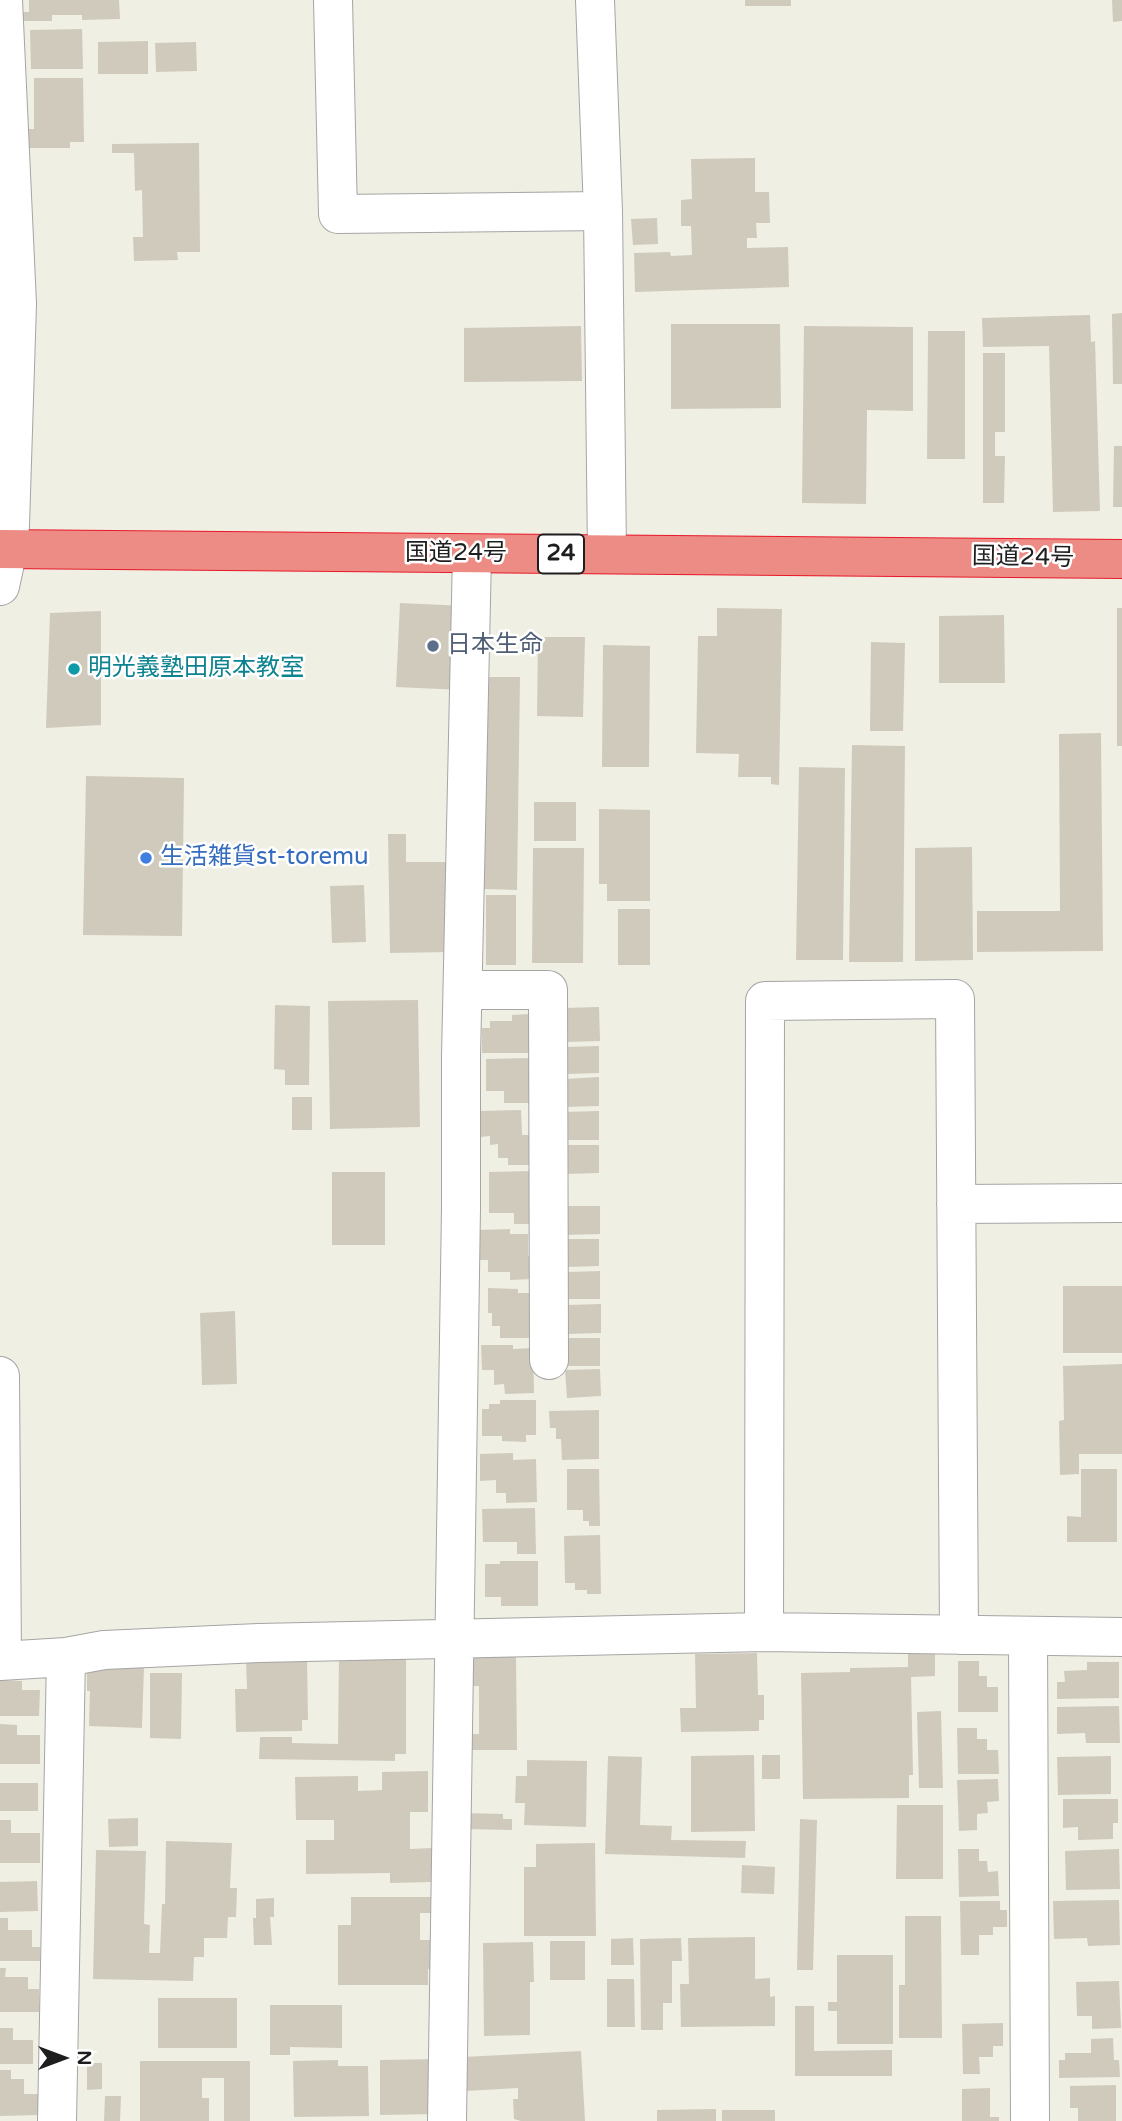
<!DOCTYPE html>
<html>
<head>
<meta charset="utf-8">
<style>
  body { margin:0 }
  #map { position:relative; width:1122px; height:2121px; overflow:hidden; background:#f0efe3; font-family:"Varela Round",sans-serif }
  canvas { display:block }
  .north { position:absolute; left:28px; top:2023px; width:70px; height:70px; -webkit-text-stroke:5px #fff; paint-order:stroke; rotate:90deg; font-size:19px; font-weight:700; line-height:28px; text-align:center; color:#1e1e1e }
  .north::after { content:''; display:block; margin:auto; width:24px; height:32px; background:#1e1e1e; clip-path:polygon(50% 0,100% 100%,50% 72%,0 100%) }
</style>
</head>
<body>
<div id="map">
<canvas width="1122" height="2121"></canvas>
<div class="north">N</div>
</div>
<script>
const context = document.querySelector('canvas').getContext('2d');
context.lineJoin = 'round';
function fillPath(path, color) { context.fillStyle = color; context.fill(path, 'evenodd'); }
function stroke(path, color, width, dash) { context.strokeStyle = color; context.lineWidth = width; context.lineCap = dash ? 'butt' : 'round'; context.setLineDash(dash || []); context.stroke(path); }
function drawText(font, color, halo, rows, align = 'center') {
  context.font = font + ' "Varela Round","Noto Sans JP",sans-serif'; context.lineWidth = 5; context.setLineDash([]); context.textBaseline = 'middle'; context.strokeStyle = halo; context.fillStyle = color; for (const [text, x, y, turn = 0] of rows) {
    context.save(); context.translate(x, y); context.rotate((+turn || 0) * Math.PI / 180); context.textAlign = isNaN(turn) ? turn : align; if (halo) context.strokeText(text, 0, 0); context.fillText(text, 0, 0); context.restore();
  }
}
const building = new Path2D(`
  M29,0H119L120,19L82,20V15H52V21H18V12H29Z
  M745,0H791V6H745Z
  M1112,0H1122V21L1113,22Z
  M82,29L83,69H31L30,30Z
  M148,41V74H98V42Z
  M196,42L197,71L156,72L155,43Z
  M34,78H83L84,142H70V148H28V129H34Z
  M199,143L200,252H177L178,260L134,261L133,237H143L142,190L135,191L134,153H112V144Z
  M755,158V192H769L770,223H756L757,238H747V248L788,247L789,287L635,292L634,253L670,252L671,256L692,255L691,226H681V200L692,199L691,159Z
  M657,218L658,244L633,245L631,219Z
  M1122,313V384H1113L1112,314Z
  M1090,315L1091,342L1095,341L1100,511L1053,512L1049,346L983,347L982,318Z
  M671,324H780L781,408L671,409Z
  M581,326L582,381L464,382V328Z
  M804,326L913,327V411L867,410L866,504L802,503Z
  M928,331H965V459H927Z
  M983,353H1005V432H995V456H1005L1004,503H983Z
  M1114,446H1122V507H1113Z
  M400,603L465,606L462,690L396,687Z
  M717,608L782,609L779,785L771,784V777H738L739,754L696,753L698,636H717Z
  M1117,608H1122V746H1117Z
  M101,611V725L46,728L50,613Z
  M1004,615L1005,683H939V616Z
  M538,637H585L583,717L537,716Z
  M871,642L905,643L903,731H870Z
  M603,645L650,646L649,767H602Z
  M487,677H520L517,890L484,889Z
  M1101,733L1103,951L977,952V911H1060L1059,734Z
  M852,745L905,746L903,962H849Z
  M799,767L845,768L843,960H796Z
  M86,776L184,778L182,936L83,935Z
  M534,802H576V841H534Z
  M599,809L650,810V901H607V884H599Z
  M388,834H406V862H449L450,952L390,953Z
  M972,847L973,960L915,961V848Z
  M533,848H584L583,963H532Z
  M364,885L366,942L332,943L330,886Z
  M486,895H516V965H486Z
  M618,909H650V965H618Z
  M418,1000L420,1127L330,1129L328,1001Z
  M275,1005L310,1006L309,1085H285V1070L274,1069Z
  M599,1007L600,1041L565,1042V1008Z
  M530,1014V1053H482V1028H490V1021H512V1015Z
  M599,1046V1073L566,1074L565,1047Z
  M530,1058L532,1103H504V1091H486V1059Z
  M599,1077V1106L565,1107V1079Z
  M292,1097H312V1130H292Z
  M521,1110L522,1135H533V1165H508V1158H498V1144L490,1145V1136L481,1137L480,1111Z
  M599,1111V1140H564V1112Z
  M565,1145H599V1173L565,1174Z
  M532,1171L533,1224H514V1213H489V1172Z
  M332,1172H385V1245H332Z
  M564,1206H600V1234L564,1235Z
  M510,1229V1234H528V1256H533L534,1279L510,1280V1272H488V1260H479L478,1230Z
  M565,1239H599V1266L566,1267Z
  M600,1271V1299H567V1272Z
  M1063,1286H1122V1353H1063Z
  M488,1288L518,1289V1293H534L533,1338H500V1326H492V1313H488Z
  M601,1304V1333L567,1334V1305Z
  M235,1311L237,1384L202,1385L200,1313Z
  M566,1338H600V1366H566Z
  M481,1345H513V1349L533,1348L534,1393L505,1394L504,1384L494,1385V1370H482Z
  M1122,1364V1454H1079V1474L1060,1475L1059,1421L1064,1420L1063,1366Z
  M600,1369L601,1396L567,1398L565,1370Z
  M500,1400H536V1435H526V1442L502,1441V1436H482V1409H489V1404H500Z
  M599,1410V1459L562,1460L561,1439H556V1428H550L549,1411Z
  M513,1453V1460L536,1459L537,1502L506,1503V1493H496V1480L480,1481V1454Z
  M567,1469H599L600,1526H589V1521H583V1510H567Z
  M1081,1469H1117V1542H1067V1516L1081,1517Z
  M535,1508L536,1554H517V1542H483L482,1509Z
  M600,1535L601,1594H587V1590H575V1583H565L564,1536Z
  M500,1561H538V1606H501V1597H485V1564H500Z
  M935,1648V1676L911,1677L913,1775H909V1798L803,1799L801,1673L850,1672V1668L908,1667V1649Z
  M339,1653L406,1654V1754H395V1761L259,1759L260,1737H292V1743L338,1744Z
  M757,1653L758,1695H764V1720H759V1731L681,1732L680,1708H696L695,1654Z
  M307,1657L308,1720H302V1731L236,1732L235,1689H247L246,1659Z
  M466,1657H516L517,1750H464V1734H479V1686H466Z
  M958,1661H979V1676H987V1687H998V1712H958Z
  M1087,1662H1119V1698L1057,1699V1682H1065L1064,1671L1087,1670Z
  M87,1666L144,1667L142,1728L89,1726L90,1691H87Z
  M150,1673H182L181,1739L150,1738Z
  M0,1680L22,1681V1690H40L39,1716H0Z
  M1119,1706L1120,1743H1086L1085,1733L1057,1734V1707Z
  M941,1711L943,1788H919L917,1712Z
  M0,1724L17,1725V1735H40V1764H0Z
  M957,1728H977V1739H987V1750H998L999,1774H958Z
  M754,1755L755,1831L691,1832V1756Z
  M762,1755H780V1779H762Z
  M608,1756L642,1757L640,1825L672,1826L671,1840L746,1841L745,1858L605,1854Z
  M1111,1756V1794L1058,1795L1057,1757Z
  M527,1760L587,1761L586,1827L524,1825L525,1803H515L516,1776H527Z
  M428,1771V1812H410V1849L432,1848V1882L390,1883V1873L306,1874V1840H334V1820H296L295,1777L358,1776V1791L382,1790V1772Z
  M998,1779L999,1801L987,1802L988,1813L977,1814V1830L959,1831L957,1780Z
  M0,1783H38V1811H0Z
  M1063,1799H1118V1823H1113V1839L1078,1840V1827L1063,1828Z
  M897,1805H943V1879H896Z
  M464,1813L503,1814V1819H512V1830L464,1829Z
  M138,1818V1846L109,1847L108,1819Z
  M800,1819L817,1820L813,1970H797Z
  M0,1820H11V1833H40V1863H0Z
  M166,1841L232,1843L230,1888H237L236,1917H228L227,1938H204V1957H194L193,1981L93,1979L96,1850L146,1851L144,1924L150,1925L149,1953H160L162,1904H165Z
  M595,1843L596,1936H524V1867H536V1844Z
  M958,1849H979V1861H987L988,1872L998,1871L999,1896L959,1897Z
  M1119,1849L1120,1889L1066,1890L1065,1851Z
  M742,1865L775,1867L774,1894L741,1893Z
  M37,1881L38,1911L0,1912V1882Z
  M351,1897H441V1913H420V1940H437V1969H428V1985H338V1925H351Z
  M274,1898V1917H270L272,1945H254L253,1918H256V1899Z
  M1119,1900L1120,1945L1088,1946L1087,1938L1054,1939L1053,1901Z
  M960,1901H1000V1910H1007V1927H993V1935H979V1955H961Z
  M905,1916H941L942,2038H899V1985H905Z
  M0,1918H8V1930H32V1947H40V1961H0Z
  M755,1937V1979L770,1978V1997L775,1996V2026L681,2027L680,1984H689L688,1938Z
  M633,1938L634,1965H611V1939Z
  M681,1938L682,1961H672V2003H663V2030H641L640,1939Z
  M550,1941H585V1980H550Z
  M533,1942L534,1982H530V2035L484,2036L483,1943Z
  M837,1955H893V2044H837V2011H828V2002H837Z
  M0,1968H6L5,1977H28V1989H39V2012H0Z
  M607,1979H634L635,2027H607Z
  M1119,1981L1121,2028L1092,2029V2016H1077L1076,1982Z
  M158,1998H237V2048H158Z
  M270,2005H342V2048L290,2047V2055H270Z
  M795,2006H814V2051L892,2050V2076H795Z
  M1003,2023V2046H993V2057H979L980,2074H963L962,2024Z
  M0,2028H13V2040H33V2064H0Z
  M1113,2038L1114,2060H1119L1120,2077L1059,2078V2060H1065V2053H1091V2039Z
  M581,2051L585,2121H521L514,2119L513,2099H518V2088L465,2091L463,2057Z
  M438,2059L439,2114L380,2115V2060Z
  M338,2060V2066H368L369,2116L294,2117L293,2061Z
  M140,2061H250V2121H224V2078H202V2098H209V2121H140Z
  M87,2063H102V2089L87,2090Z
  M0,2070H11V2079H24V2094H39V2115L0,2116Z
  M1116,2085V2121H1078V2108H1070V2086Z
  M990,2088V2117H999V2121H962V2089Z
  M105,2096H121L120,2121H104Z
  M716,2109V2121H657V2110Z
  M722,2110H775V2121H722Z`);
const minor = new Path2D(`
  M333,0L338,214L603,211
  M595,0L603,211L607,554
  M0,586L8,549L10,525L17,304L3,0
  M463,990H548L549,1360
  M956,1204L1122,1203
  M0,1376L2,1661
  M764,1632L765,1001L955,999L959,1635
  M1028,1636L1030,2121
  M0,1661L66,1657L104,1650L259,1643L764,1632L1122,1637
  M57,2121L66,1657
  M447,2121L461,1208V1057L472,554`);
const highway = new Path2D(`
  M0,549L1122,559`);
const markers = [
  [433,646,7,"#5c6f8a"],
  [74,669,7,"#0f9aa8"],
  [146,858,7,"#3f7fe0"]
];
const shields = [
  [561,554,46]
];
const shieldNames = [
  ["24",561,554]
];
const streetNames = [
  ["国道24号",456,554],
  ["国道24号",1023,558,1]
];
const serviceNames = [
  ["日本生命",447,646]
];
const cultureNames = [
  ["明光義塾田原本教室",88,669]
];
const shopNames = [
  ["生活雑貨st-toremu",160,858]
];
fillPath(building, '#d0cabc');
stroke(minor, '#a5a5a5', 40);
stroke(highway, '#e81729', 40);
stroke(minor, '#fff', 38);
stroke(highway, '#ed8c85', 38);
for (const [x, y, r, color] of markers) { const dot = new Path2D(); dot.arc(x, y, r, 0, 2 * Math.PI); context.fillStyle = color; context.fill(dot); stroke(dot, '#fff', 2.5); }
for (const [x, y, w] of shields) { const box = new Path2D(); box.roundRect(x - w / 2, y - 19.5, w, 39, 5); context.fillStyle = '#fff'; context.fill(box); stroke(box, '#1e1e1e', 2); }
drawText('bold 23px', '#1e1e1e', null, shieldNames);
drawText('24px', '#1e1e1e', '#fff', streetNames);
drawText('24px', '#4e5e75', '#fff', serviceNames, 'left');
drawText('24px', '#0d838f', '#fff', cultureNames, 'left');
drawText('24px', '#366cbe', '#fff', shopNames, 'left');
</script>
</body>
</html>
